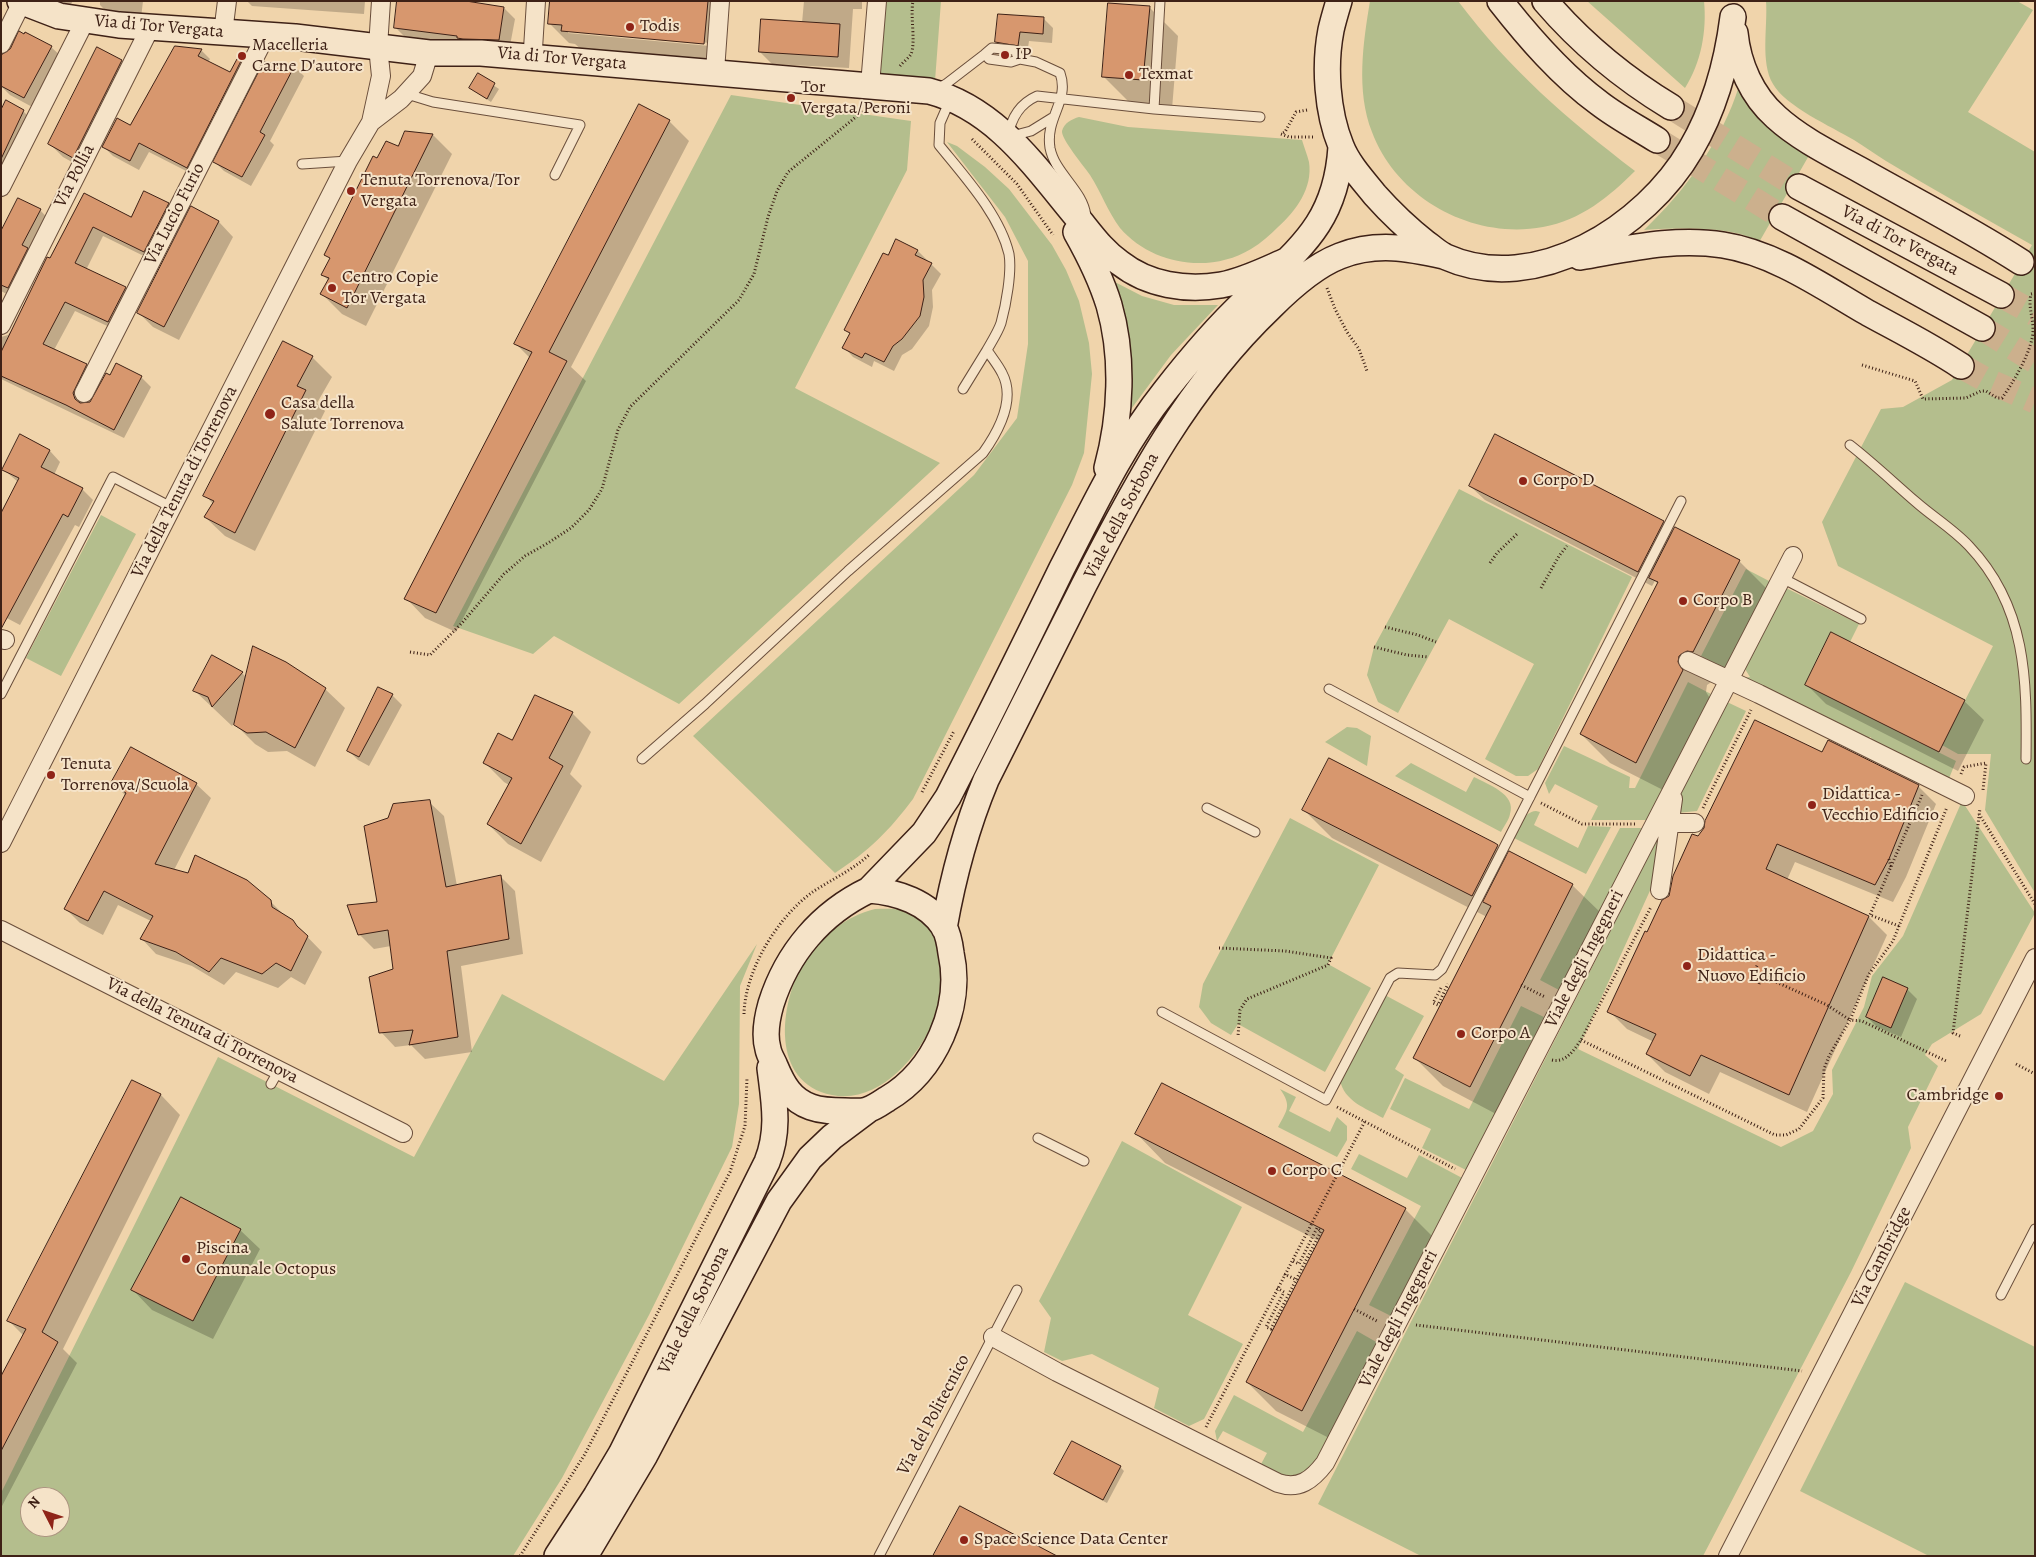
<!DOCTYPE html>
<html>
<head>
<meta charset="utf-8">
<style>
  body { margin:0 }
  #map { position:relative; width:2036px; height:1557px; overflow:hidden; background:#f0d4ab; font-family:Alegreya,serif }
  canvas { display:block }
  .frame { position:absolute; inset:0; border:2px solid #3e2116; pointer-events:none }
  .north { position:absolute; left:20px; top:1487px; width:50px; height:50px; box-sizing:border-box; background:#f5e3c8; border:1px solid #ac9581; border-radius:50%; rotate:311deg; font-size:14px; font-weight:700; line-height:20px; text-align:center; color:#3e2116 }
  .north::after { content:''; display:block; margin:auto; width:18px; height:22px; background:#8f2418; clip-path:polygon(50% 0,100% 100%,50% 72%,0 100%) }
</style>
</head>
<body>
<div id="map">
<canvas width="2036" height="1557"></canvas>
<div class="frame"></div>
<div class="north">N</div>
</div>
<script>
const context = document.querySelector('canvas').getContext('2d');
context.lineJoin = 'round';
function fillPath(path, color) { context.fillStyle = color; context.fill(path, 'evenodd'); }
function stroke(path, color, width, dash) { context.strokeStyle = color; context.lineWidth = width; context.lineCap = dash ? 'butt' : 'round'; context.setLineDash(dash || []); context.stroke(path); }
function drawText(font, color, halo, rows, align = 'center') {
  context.font = font + ' Alegreya,serif'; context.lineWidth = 4; context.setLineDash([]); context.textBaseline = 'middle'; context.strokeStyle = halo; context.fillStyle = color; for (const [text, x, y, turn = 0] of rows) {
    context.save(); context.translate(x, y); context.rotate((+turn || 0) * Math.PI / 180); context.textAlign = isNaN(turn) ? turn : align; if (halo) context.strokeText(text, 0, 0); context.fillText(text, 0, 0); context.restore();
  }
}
const green = new Path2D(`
  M885,1H941L935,81L879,75Z
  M1370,1H1458C1511,71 1566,118 1635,171C1609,197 1581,220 1543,227C1473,240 1397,199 1372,132C1356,91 1363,43 1370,1Z
  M1587,1H1704C1707,31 1701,63 1685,88Z
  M1766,1H2017L2033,10L1968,112L2035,152V893L1985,810L1991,754H1958L1942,745L1993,646L1838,566L1822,522L1881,409L1903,407L1952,380L2032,245C1983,217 1934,190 1886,161C1875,154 1865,147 1854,140C1832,127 1785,106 1773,84C1760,62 1768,26 1766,1Z
  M1739,86C1761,126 1772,131 1811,152L1758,244C1745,225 1666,228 1644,230C1685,191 1722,141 1739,86Z
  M731,95L911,121L907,170L795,388L940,463L679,704L554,636L533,654L453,626Z
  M1079,117L1128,127L1302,140C1304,147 1307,154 1309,162C1313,188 1296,211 1278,227C1270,235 1261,243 1251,249C1210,274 1152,265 1120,228C1108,212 1101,192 1090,175C1084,166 1061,139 1062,131C1064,123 1072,119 1079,117Z
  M947,142L957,146L985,167L1009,189L1052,245L1066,270L1079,301L1089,343L1092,374L1084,453L1072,485L913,799C888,832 870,850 835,873L693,736L974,475L1017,418L1028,344V261L1005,217Z
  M1111,280L1142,296L1174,305H1218L1171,355L1126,416Z
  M1459,489L1632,577L1538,769L1528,776H1516L1485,759L1534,664L1449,619L1398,713L1378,702L1367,675L1374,647Z
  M101,515L136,534L61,676L26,658Z
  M1746,569L1771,582L1726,669L1701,656Z
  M1786,588L1859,624L1850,642L1831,632L1805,685L1956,761L1948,781L1872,743L1871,737L1866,739L1742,678L1750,677L1745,669Z
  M1688,682L1711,694L1648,820H1591L1598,806L1555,784L1549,794L1545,783L1564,746L1630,777L1629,788H1635Z
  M1727,702L1746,711L1697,811L1677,813L1681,791Z
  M1347,727L1357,728L1371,736L1367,766L1325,742Z
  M1411,763L1466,792L1474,777C1487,784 1517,794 1510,814C1509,820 1504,826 1501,832L1395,776Z
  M1962,801L2035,913L1981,1014L1932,1044L1925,1055L1938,1066L1908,1127L1911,1148L1851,1272L1703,1556H1421L1318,1504L1657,840L1663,841L1653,884L1578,1049L1781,1147L1813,1131L1833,1094L1832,1070L1864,1007L1872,976L1903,936Z
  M1536,811L1540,812L1534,825L1578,848L1588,826L1611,827L1586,874L1514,838C1519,827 1523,812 1536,811Z
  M1290,818L1379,865L1328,964L1371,988L1325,1072L1238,1024L1231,1035L1211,1023L1199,1007L1203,984Z
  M1620,828H1643L1559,990L1540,980Z
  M875,909C885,909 896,908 905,911C949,924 948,989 933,1023C916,1060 877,1104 832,1095C770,1083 779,1004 804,962C820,937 846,916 875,909Z
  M757,944L740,986L739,1104L732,1147L649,1315L562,1478L513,1556H1V1493L218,1057L414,1157L502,994L664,1081ZM30,1497H60V1527H30Z
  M1383,994L1424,1016L1395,1069L1404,1075L1383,1118C1365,1108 1344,1101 1340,1080Z
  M1521,1006L1544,1017L1468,1171L1422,1148L1431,1129L1390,1109L1405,1078L1469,1109Z
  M1280,1089L1296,1097L1289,1111L1330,1132L1337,1117L1347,1126V1140L1337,1157L1278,1127C1287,1110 1292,1106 1280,1089Z
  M1122,1141L1242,1207L1188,1315L1243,1344L1204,1419L1189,1426L1154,1408L1159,1388L1092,1354L1062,1361L1044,1352L1051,1318L1039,1301Z
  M1359,1154L1407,1178L1419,1155L1464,1179L1393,1317L1369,1305L1421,1206L1351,1169Z
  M1905,1282L2035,1347V1556H1929L1800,1491Z
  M1357,1331L1378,1343L1319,1461L1307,1473L1289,1479L1260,1466L1267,1453L1223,1431L1217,1441L1215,1431L1234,1395L1303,1432Z`);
const shadow = new Path2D(`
  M48,1H73L66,11Z
  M100,1H143L141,18L110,15L100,5Z
  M247,1H365L364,14L252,6Z
  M551,1H729L723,63L582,50L575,44L569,43L549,23ZM568,31L710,43V46L568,33Z
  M804,1H862V9H853L849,68L772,64L760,52L802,23Z
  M1149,7L1178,36L1172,109L1133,106L1104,77Z
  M504,8L515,19L509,51L406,38L395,27Z
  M1044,19L1053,28L1052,43L1029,41L1027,54L1006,51L996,42Z
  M1,25L11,35L2,54L51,47L63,58L36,109L10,95L1,86Z
  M201,50L210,59L208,62L230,74L241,60L250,70L196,176L149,152L139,170L113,156L104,147L131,127Z
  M121,61L134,74L86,170L63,157L50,144Z
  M265,63L294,66L304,76L270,141L274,145L251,186L224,171L215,162Z
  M478,75L499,89L491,102L470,88Z
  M23,111L32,120L1,175V113Z
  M669,121L689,141L571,367L586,381L456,632L425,618L406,598L530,358L516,344Z
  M406,132L433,135L452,154L366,326L342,314L322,294L329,281L323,275L331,259L326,254L378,160L398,148Z
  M85,194L132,218L168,204L178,213L154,261L103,236L86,270L125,288L135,297L118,331L75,311L54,350L86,365L96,375L82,404L91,403L141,377L151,387L124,438L1,379V337L8,335L13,328Z
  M191,208L219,222L233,237L179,340L153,327L138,312Z
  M40,210L54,225L37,259L42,263L22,302L1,291V234Z
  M897,241L918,251L941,274L932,290L933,307L929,326L912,349L902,355L894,371L874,361L872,367L853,357L844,347L850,334L846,329Z
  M312,357L332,377L317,403L325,411L255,551L225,536L205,517L213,504L205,495Z
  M21,436L50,451L60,462L54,475L82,489L93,500L79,527L75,525L20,625L1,615L18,482L4,470Z
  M1470,486L1663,522L1673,532L1739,561L1768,590L1722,680L1716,679L1707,685L1706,692L1711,700L1665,791L1610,763L1581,734L1658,584L1655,581L1652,586L1485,500Z
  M242,673L247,678L325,689L345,708L315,767L287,751L268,752L255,744L234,723L232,726L195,691Z
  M1806,684L1964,701L1984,720L1958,771L1826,704Z
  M392,695L402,705L369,766L358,760L348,750Z
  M572,713L591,732L570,774L582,786L541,862L508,844L488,824L509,785L504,782L484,762L512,742Z
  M1823,754L1918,786L1936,804L1906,877L1893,902L1795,862L1787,880L1869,917L1887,935L1807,1112L1720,1072L1709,1094L1665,1072L1647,1054L1654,1042L1627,1029L1609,1011L1648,933L1670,897L1698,838Z
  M1329,760L1497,846L1508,857L1572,885L1601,913L1498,1115L1443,1086L1415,1058L1487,917L1332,838L1304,810Z
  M113,783L196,784L211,798L174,870L270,901L285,916L292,921L322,952L305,985L291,977L278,988L236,972L224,985L192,966L156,954L142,939L151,921L118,905L103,935L80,923L66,909L126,796Z
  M429,802L444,816L457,886L500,876L515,891L523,954L461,966L472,1052L425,1059L411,1045L395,1047L381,1032L394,970L391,946L374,949L359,934L379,903L389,819Z
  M1907,989L1917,999L1901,1037L1877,1027L1867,1017Z
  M132,1082L161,1095L180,1115L63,1349L77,1363L1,1508V1379L24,1336L9,1321Z
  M1137,1134L1405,1209L1434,1238L1331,1439L1276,1411L1247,1382L1319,1241L1165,1163Z
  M240,1230L260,1249L213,1339L152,1310L133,1290Z
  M1120,1467L1124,1471L1107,1503L1060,1478L1056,1474Z`);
const building = new Path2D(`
  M397,1H466L504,7L499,40L463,39L457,38V36L394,28Z
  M550,1H708L704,44L561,31L562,25L548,24Z
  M1108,3L1150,6L1143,80L1102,77Z
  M998,14L1044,17L1043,34L1020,32L1018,46L995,42Z
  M761,19L840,24L838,57L759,52Z
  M19,31L24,34L25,32L52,46L24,98L1,86V55L10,49Z
  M175,46L202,49L198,56L230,72L237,59H242L187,168L139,143L130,161L102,147L117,118L130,125Z
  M97,47L122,60L73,158L48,144Z
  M264,62L295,65L260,132L265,135L242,177L213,162Z
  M478,73L495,83L487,99L469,88Z
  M6,100L24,110L1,159V110Z
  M639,104L670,120L549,352L567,361L436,613L404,599L532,352L514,344Z
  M405,131L433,134L347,308L320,294L329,278L321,275L330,258L324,255L373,156L377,158L386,141L398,146Z
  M144,191L169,203L144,252L93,227L75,263L126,287L108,322L65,302L43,344L87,364L73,393L75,399L80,403L90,402L106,373L110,375L116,363L142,376L114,430L66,405L1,376V352L47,257L50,258L84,193L131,217Z
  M18,198L41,209L22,245L28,248L8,288L1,285V231Z
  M191,206L219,221L164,327L137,313Z
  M896,239L918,250L915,255L932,263L923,280L924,297L920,316L902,339L893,346L884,362L865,353L862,358L842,348L850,333L844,330L883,253L888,255Z
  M283,341L313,356L297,386L306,390L235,533L204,517L214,501L203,496Z
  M20,434L50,450L41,467L83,488L68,517L63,514L1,629V513L19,478L2,470Z
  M1495,434L1664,521L1638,572L1469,486Z
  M1675,527L1740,560L1693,652L1687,651L1679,656L1678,662L1683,670L1636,763L1580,734L1658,582L1649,578Z
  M1831,632L1965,700L1939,752L1805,685Z
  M253,646L286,662L326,688L295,748L266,732L247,733L234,725Z
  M212,655L243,672L212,707L208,697L193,691Z
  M378,687L393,694L359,757L347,751Z
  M535,695L573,712L549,758L563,766L521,844L487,824L512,778L483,763L498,733L512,740Z
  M1755,720L1822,752L1828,740L1919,785L1889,859L1875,885L1777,844L1766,869L1869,916L1789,1095L1701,1055L1690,1076L1646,1054L1656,1034L1607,1012L1645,931L1647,932L1662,900L1669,896L1673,876L1692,834L1698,836L1704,828L1705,821Z
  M131,747L197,783L155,864L188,873L195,855L247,880L271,900L272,907L293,920L297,926L308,936L291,971L276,963L262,974L221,958L209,972L176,952L140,939L153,916L104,891L88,921L64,909L126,793L111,783Z
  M1329,758L1495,843L1498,845L1472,896L1302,810Z
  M430,800L446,887L501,875L509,939L447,951L458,1037L409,1045L413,1030L379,1033L369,977L393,969L388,930L358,935L347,905L377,902L364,826L388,818L393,804Z
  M1509,851L1573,884L1470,1087L1413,1058L1491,906L1483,902Z
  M1883,977L1908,988L1891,1028L1866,1017Z
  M132,1080L161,1094L42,1332L58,1342L1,1451V1376L26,1329L7,1321Z
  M1162,1083L1406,1208L1302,1411L1246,1382L1324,1230L1135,1134Z
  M181,1197L241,1229L193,1321L131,1290Z
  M1072,1441L1121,1466L1103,1500L1054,1474Z
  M960,1506L1021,1538V1537L1057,1556H933Z`);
const secondaryTunnel = new Path2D(`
  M1671,107L1799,187
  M1657,140L1782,217
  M2001,295L2035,314
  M1982,328L2035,361
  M1961,366L1986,380L2035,401`);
const path = new Path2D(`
  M900,66C903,62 909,58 911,54C916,43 910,16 913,1
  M1307,110L1296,112L1285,132L1281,134L1289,137H1313
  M972,139L1017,184L1053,235
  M1327,288L1335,309L1347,332L1359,349L1367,371
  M1862,365L1915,381L1923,399L1966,398L1981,391H1986L1997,398H2002C2013,383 2034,348 2033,329C2033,317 2028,307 2031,294L2035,293
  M1490,563L1497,553L1517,534
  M1541,588L1559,556L1567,546
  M1385,627L1418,635L1436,642
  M1374,647L1407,655L1428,657
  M410,652L430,655L461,624L504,574L525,556L548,543L571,528L589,510L602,489L618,430L630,407L739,300L754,274L768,217L777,191L788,172L867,108
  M1961,774L1964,767L1986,763L1983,790
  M922,792L954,731
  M1541,803L1582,824H1635
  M1703,808L1751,710
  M1979,814L2035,904
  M1889,859L1891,867
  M1899,926L1870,915L1922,795
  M1219,948L1285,951L1331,958L1328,965L1247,999L1240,1010L1238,1036
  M1754,972L1827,1005L1850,1020L1869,974L1893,941L1947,807
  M1750,979L1758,964
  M1759,984L1766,968
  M1521,985L1545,997
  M1441,988L1433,1003L1438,1005L1448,984
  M744,1014C745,970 778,916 814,891C833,879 852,870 869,855
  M1960,1036L1953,1033L1980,808
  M1581,1040L1775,1135H1786L1799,1129L1823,1098L1824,1069L1829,1056L1850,1020L1862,1021L1946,1061
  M1552,1060C1566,1063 1574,1050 1581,1040L1651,907
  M2016,1064L2035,1074
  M1337,1107L1455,1169
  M1284,1274L1297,1280
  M1277,1288L1284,1292L1266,1327L1271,1329L1321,1231L1317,1228L1299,1264L1291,1260
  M1354,1309L1377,1321
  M1416,1325L1802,1371
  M1206,1427L1365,1121
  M520,1556L585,1454L730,1172L745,1126L747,1078`);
const lane = new Path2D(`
  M985,54L992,48L1014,50L1020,59
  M937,89L946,84L985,54L989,59L1011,62L1020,59L1036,62L1060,73C1070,101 1045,117 1050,148C1055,174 1083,190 1086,216
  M407,94L433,102L580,125L555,175
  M1154,109L1160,1
  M1052,118L1031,131L1008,137C1011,118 1019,104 1037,96L1154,109L1260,117
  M302,164L348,161
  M963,389L987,350
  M1850,445C1873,463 1894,483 1916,502C1933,517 1953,529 1969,546C2027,607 2027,680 2026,759
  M1782,578L1861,619
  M1329,689L1530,797
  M1,694L113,477L173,508
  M642,759L705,704L848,571L983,453C998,432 1016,399 1002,373C998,365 992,358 987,350C992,341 998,332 1001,323C1006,305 1012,272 1009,254C1000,215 964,176 939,145L940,123L950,100
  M1207,808L1255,832
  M1162,1012L1326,1100L1390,978L1398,973L1435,975L1442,969L1681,501
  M271,1084L279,1070
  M1038,1138L1084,1161
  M2001,1295L2035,1229
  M879,1556L1017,1290`);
const street = new Path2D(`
  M223,33L227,1
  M1,44L22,2
  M533,49L536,1
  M715,71L720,1
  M870,85L877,1
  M371,122L381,76L378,47L381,1
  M1,187L85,21
  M1,325L150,28
  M84,393L266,35
  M1,639L5,640
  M1688,661L1759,694L1965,796
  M1658,823H1695
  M1,843L348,161L371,122L401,99L422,76L429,53
  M1660,890L1673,799
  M1,930L403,1133
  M993,1337L1057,1372L1278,1483C1299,1490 1312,1480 1325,1463L1793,556
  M1728,1556L2035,958`);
const secondary = new Path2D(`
  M20,1L59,16L119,25L295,37L429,53H481L929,91C998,109 1037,170 1081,222C1093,237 1104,252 1120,263C1148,285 1186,291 1221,285C1244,281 1267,269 1288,260
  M1339,1C1336,11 1333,21 1331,30C1324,66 1327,112 1341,146C1348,164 1363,180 1375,195C1391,213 1408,229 1427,244C1433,248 1439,254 1446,257C1536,297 1646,227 1691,149C1715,108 1727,64 1733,17
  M1500,1C1529,38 1561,75 1599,103C1617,117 1638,128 1657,140
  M1545,1C1581,43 1623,78 1671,107
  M1735,33C1738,64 1752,96 1776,117C1800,139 1833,155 1862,171C1915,201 1970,229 2021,262
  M1799,187L2001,295
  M1782,217L1982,328
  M1076,232C1089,255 1101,279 1109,305C1124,357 1121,416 1107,468
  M1580,257C1627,249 1675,237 1723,245C1775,253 1823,287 1868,313C1899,330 1931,346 1961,366
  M869,890L924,833L948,797C987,721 1025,644 1062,568C1093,508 1122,445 1165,391C1190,359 1217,327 1247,299C1298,249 1336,225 1341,147
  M869,890C897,892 928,902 944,927C948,934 950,945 951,953C963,1007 935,1071 887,1099C881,1103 874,1108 867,1110C861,1112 852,1111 845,1111C834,1111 822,1111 811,1107C791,1100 783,1085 775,1066C773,1061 769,1055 768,1049C764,1035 767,1018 771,1004C787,953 821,913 869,890Z
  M944,928C953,877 966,828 986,780C1018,715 1051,650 1084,585C1136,484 1188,386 1271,307C1290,288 1314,266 1340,256C1376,242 1408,248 1444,256
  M557,1556L596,1496L621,1454L767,1162C780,1130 774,1101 770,1068
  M585,1556L645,1455L779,1201L810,1158L832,1137L868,1110`);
const markers = [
  [630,27,5,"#8f2418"],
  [1005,55,5,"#8f2418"],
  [242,56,5,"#8f2418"],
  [1129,75,5,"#8f2418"],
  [791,98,5,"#8f2418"],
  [351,191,5,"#8f2418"],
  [332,288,5,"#8f2418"],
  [270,414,6,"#8f2418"],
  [1523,481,5,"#8f2418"],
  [1683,601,5,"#8f2418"],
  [51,775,5,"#8f2418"],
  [1812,805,5,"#8f2418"],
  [1687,966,5,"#8f2418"],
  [1461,1034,5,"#8f2418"],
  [1999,1096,5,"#8f2418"],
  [1272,1171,5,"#8f2418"],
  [186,1259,5,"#8f2418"],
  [964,1540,5,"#8f2418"]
];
const streetNames = [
  ["Via di Tor Vergata",159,27,5],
  ["Via di Tor Vergata",562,59,5],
  ["Via Pollia",75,176,-63],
  ["Via Lucio Furio",175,214,-63],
  ["Via di Tor Vergata",1900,241,28],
  ["Via della Tenuta di Torrenova",185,482,-63],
  ["Viale della Sorbona",1122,516,-62],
  ["Viale degli Ingegneri",1585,959,-63],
  ["Via della Tenuta di Torrenova",202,1031,27],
  ["Via Cambridge",1882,1257,-63],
  ["Viale della Sorbona",694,1310,-64],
  ["Viale degli Ingegneri",1399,1319,-63],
  ["Via del Politecnico",934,1415,-62]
];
const poiNames = [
  ["Todis",640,27],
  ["Macelleria",252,46],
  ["Carne D'autore",252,67],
  ["IP",1015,55],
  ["Texmat",1139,75],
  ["Tor",801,88],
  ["Vergata/Peroni",801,109],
  ["Tenuta Torrenova/Tor",361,181],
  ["Vergata",361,202],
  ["Centro Copie",342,278],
  ["Tor Vergata",342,299],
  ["Casa della",281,404],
  ["Salute Torrenova",281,425],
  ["Corpo D",1533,481],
  ["Corpo B",1693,601],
  ["Tenuta",61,765],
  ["Torrenova/Scuola",61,786],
  ["Didattica -",1822,795],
  ["Vecchio Edificio",1822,816],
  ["Didattica -",1697,956],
  ["Nuovo Edificio",1697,977],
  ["Corpo A",1471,1034],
  ["Cambridge",1989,1096,"right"],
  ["Corpo C",1282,1171],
  ["Piscina",196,1249],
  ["Comunale Octopus",196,1270],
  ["Space Science Data Center",974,1540]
];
fillPath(green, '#b4be8d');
fillPath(shadow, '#0003');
fillPath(building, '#d7976e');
stroke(building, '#3e2116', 1);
stroke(secondaryTunnel, '#ccb08d', 25, [25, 12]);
stroke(lane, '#6a4e3b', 11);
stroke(street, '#6a4e3b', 20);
stroke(secondary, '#3e2116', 28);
stroke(path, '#3e2116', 3, [1, 2.5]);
stroke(lane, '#f5e3c8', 9);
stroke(street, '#f5e3c8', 18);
stroke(secondary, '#f5e3c8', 25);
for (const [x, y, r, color] of markers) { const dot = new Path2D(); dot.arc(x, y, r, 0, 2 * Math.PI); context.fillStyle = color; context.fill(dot); stroke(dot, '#f5e3c8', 2); }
drawText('18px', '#3e2116', '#f5e3c8', streetNames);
drawText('18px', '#3e2116', '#f5e3c8', poiNames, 'left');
</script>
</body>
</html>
